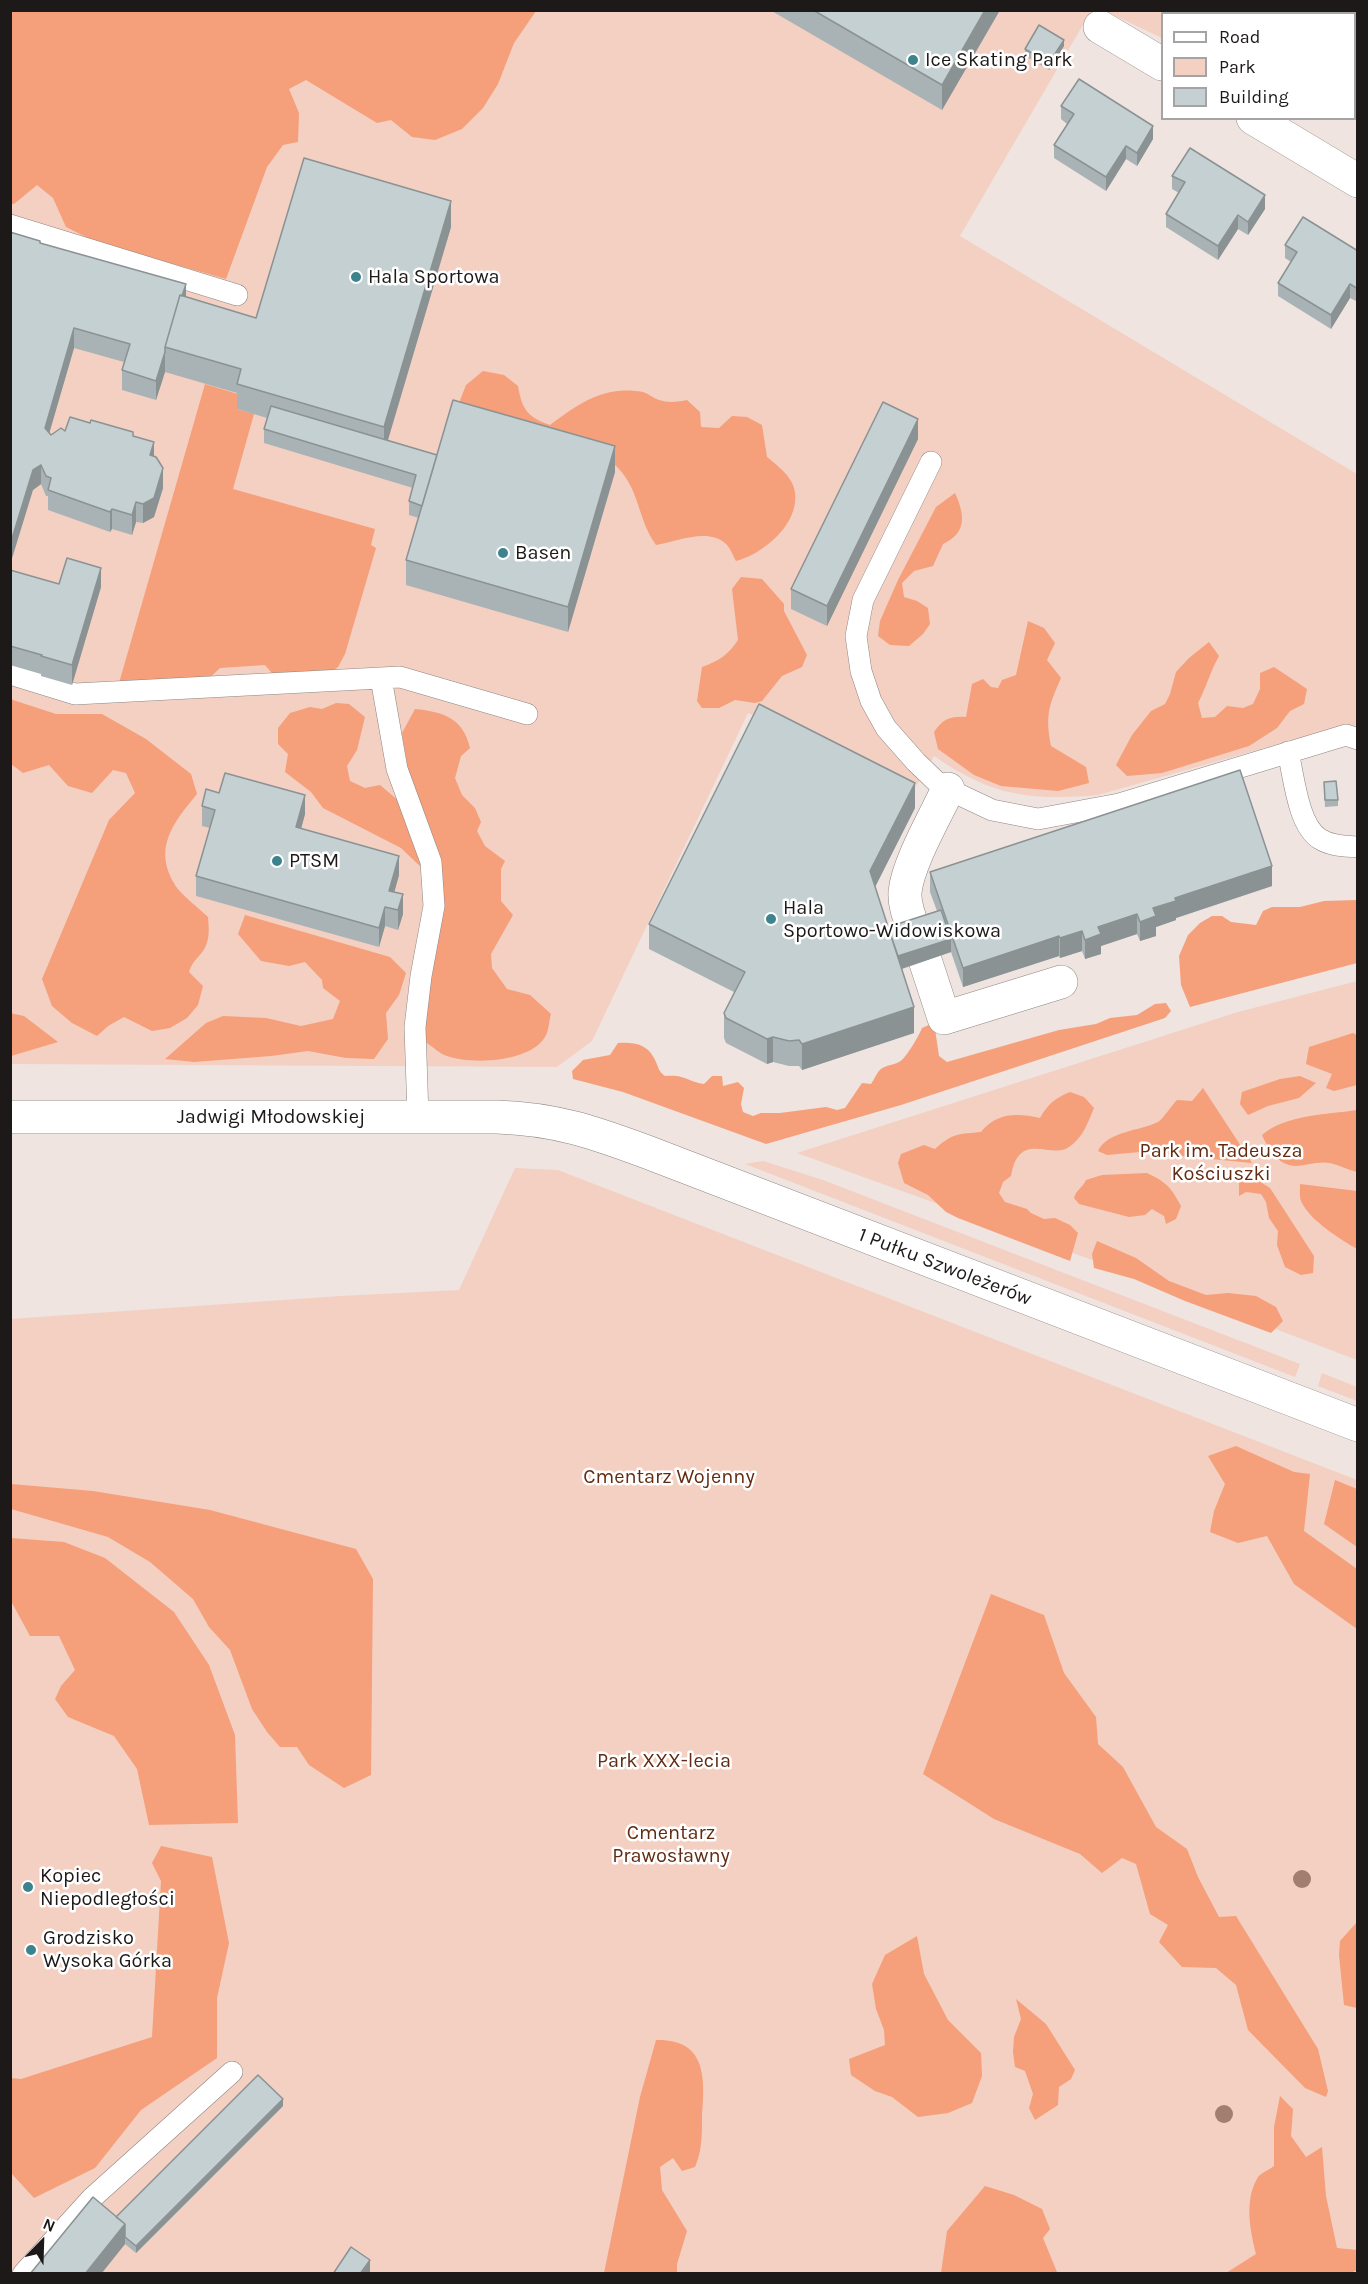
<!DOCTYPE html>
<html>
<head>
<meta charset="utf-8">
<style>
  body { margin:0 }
  #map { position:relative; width:1368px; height:2284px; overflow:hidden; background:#efe4e0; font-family:Karla,sans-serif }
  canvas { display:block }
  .frame { position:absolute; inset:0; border:12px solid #1d1918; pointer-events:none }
  .legend { position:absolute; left:1161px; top:12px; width:195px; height:108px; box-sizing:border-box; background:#fff; border:2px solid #a5a3a3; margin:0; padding:8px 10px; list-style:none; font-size:18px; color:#1d1918 }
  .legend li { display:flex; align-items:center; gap:12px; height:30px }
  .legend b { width:30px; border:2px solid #a5a3a3 }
  .north { position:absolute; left:12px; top:2212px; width:60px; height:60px; -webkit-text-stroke:4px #fff; paint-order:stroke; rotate:23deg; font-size:16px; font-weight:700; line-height:24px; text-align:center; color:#1d1918 }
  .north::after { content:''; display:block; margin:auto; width:21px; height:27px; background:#1d1918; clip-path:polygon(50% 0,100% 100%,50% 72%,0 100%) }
</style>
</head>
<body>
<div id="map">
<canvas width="1368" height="2284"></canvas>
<div class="frame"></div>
<ul class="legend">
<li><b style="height:8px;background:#fff"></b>Road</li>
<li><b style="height:16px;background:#f3d0c2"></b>Park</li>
<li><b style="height:16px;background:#c5d0d2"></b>Building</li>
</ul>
<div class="north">N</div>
</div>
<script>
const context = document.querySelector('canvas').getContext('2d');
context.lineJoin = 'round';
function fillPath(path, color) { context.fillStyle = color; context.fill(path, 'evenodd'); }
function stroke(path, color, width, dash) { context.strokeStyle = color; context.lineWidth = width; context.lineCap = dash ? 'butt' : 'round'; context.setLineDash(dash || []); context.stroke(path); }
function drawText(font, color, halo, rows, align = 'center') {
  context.font = font + ' Karla,sans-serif'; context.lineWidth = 5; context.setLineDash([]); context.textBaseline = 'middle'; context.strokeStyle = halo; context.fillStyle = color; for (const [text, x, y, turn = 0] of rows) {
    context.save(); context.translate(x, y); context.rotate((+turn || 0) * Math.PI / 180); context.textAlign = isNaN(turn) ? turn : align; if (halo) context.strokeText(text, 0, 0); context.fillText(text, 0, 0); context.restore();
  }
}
const green = new Path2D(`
  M10,11H1091L960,236L1357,474V729L1346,725L1098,795C1029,801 992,796 934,756L912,793L748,713L592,1041L557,1067L11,1064Z
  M1105,11L1278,10V11L1275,14H1162V38Z
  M1357,981V1360L1131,1274L797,1153L1238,1012Z
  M763,1161L823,1180L1300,1364L1295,1377L745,1164Z
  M515,1168L558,1170L1357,1480V2273H11L10,1319L340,1296L459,1290Z
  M1322,1373L1357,1387V1401L1318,1386Z`);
const forest = new Path2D(`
  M11,11H536L514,43L498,84L483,108L462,129L435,140L412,137L391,120L377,123L306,80L289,89L299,113L298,142L283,145L267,167L226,279L96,242L66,227L53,198L37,185L14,204H11Z
  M483,371L504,375L518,386C522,409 527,417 550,425C579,403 605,385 643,392C649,394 653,398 659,400C668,403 678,402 687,400L700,412L701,427L719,428L732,416L747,417L762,425L767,457C777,465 791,476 794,488C803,521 764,554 736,561C733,556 730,547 726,544C708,527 676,542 656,545C636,517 641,488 613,463L459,403L466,385Z
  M205,384L241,395L237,409L254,414L233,489L375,529L371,545L376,548L345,654L338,667L331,672L277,679L265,665L220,668L202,685L117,690Z
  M955,493C965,515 967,533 943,544L933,566L914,571L902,583L904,597L917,601L928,608L930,624L923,634L909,646L890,645L878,636L880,621L898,580L936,507Z
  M741,577L762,579L784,604V611L807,655L802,667L782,676L762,701L755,703L735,700L719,708H702L697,701L702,667C719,661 728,655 738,640L732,589Z
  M1028,621L1044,628L1055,643L1047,660L1061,678C1049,705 1045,715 1051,746L1086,767L1089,783L1058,791L1001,786L974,775L938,749L934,732C943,719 950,716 966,717L972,684L983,679L991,687L998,688L1002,680L1016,675Z
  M1209,642L1219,656C1210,672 1206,688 1198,703L1202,718L1215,717L1227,706L1243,708L1253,704L1260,689V673L1274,667L1307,689L1304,704L1290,711L1277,728L1249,746L1162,773L1127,776L1116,765L1132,735L1151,711L1165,704L1170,694L1176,672L1189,658Z
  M10,699L56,714H102L146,739L191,774L197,794C174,822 152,848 175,885C180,894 199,908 208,917C209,930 210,940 203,951C197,959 192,962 189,972L203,986L198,1005L187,1018L170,1028L152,1031L124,1017L108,1026L97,1036L72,1023L52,1006L42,979L109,820L135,793L126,773L113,770L92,793L68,786L49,765L23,773L11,764Z
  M336,703L349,704L365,717L357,750L347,766L350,781L365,788L380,785L400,802L423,869L401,848L323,808L311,792L285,772L288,754L278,744V728L290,713L310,707L322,709Z
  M415,709C444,712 463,718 470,748L461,756L455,778L462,795L475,808L481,822L477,831L485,846L505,861L501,869V901L513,915L491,954L492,968L507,989L530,995L551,1014C549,1020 549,1031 545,1037C530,1062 473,1065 447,1056C440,1054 433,1047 427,1043L423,1028L443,910L441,858L410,781L402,733Z
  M1357,900V963L1190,1007L1181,985L1179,956L1188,935L1200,923L1212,916H1222L1231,922L1256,925L1263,911L1272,907H1300L1324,901Z
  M245,915L390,957L406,973L399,995L386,1013L388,1039L374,1059L346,1058L308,1051L271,1056L194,1062L165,1059L206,1023L223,1016L266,1018L301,1026L333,1019L340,1001L323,988L322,980L305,962L289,966L261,961L238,934Z
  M1166,1003L1171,1011L1165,1018L901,1105L766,1144L623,1092L573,1079L572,1071L583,1060L610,1055L618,1043C634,1042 648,1044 655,1060C659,1068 658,1071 665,1076C685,1074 686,1081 704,1084L712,1076H722L723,1086L738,1082L744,1088L741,1104L743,1112L753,1116L761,1113H780L826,1107L837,1110L845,1108L862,1083L871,1084C874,1080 877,1072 881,1069C886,1065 894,1065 899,1062C905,1060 920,1034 922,1028L931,1024L935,1029L939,1056L947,1062L1059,1030L1096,1024L1110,1018L1137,1015L1155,1004Z
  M10,1013L24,1016L58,1042L11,1056Z
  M1353,1033L1357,1035V1085L1334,1091L1326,1088L1332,1074L1306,1064L1309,1047Z
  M1300,1076L1316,1083L1299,1098L1268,1106L1248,1115L1240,1104L1242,1092L1280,1079Z
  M1203,1088L1252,1163L1140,1152L1107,1155L1098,1151C1107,1131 1141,1131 1158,1122C1164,1118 1171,1106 1177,1100L1192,1101Z
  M1070,1092L1084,1097L1094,1108C1088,1122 1083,1138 1069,1147C1051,1160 1019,1129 1011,1176L1003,1182L999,1193L1005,1202L1027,1209L1031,1213L1044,1219L1055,1218L1070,1225L1078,1233L1070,1261L958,1218L946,1212L928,1195L904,1183L898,1163L901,1154L924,1145L935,1149C952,1133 960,1134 981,1132C997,1112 1017,1113 1040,1118C1048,1104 1055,1098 1070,1092Z
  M1357,1110V1172C1348,1170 1339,1165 1330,1163C1318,1161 1308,1165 1296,1166C1279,1166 1268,1149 1262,1135C1287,1114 1326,1115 1357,1110Z
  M1147,1173C1166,1182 1171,1187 1181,1206L1176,1219L1166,1224L1164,1216L1152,1209L1145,1215L1129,1217L1079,1204L1074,1198C1076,1190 1083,1187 1086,1180L1102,1175Z
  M1239,1179L1259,1181L1270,1188L1314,1256L1313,1273L1301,1275L1285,1267L1277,1245L1278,1231L1269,1218L1266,1202L1261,1194L1246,1192L1239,1196Z
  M1300,1184L1357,1191V1249C1340,1239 1311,1221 1302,1203C1299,1198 1300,1189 1300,1184Z
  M1097,1241L1136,1258L1169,1281L1206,1295L1228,1293L1256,1296L1276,1307L1283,1321L1271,1333L1185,1301L1134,1279L1094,1268L1092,1254Z
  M1236,1446L1294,1472L1310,1474L1304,1531L1357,1569V1629L1294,1584L1267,1536L1238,1543L1210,1532L1214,1511L1225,1484L1208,1456Z
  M1335,1480L1357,1489V1547L1324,1524Z
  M11,1484L93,1491L210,1510L356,1549L373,1579L371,1775L344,1788L309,1765L297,1747H280L267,1732L252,1709L230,1650L209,1627L193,1599L150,1562L108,1537L11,1509Z
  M11,1538L64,1542L105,1558L174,1612L209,1665L235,1735L238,1823L149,1825L137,1769L114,1736L68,1717L55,1699L61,1686L75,1670L59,1636H30L11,1601Z
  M991,1594L1044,1615L1064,1673L1096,1717L1098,1744L1123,1767L1156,1827L1187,1849L1198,1877L1219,1917L1236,1916L1318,2049L1328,2091L1326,2097L1305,2088L1248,2030L1236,1985L1216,1968L1182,1967L1159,1942L1168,1925L1150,1914L1136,1864L1122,1858L1102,1873L1080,1854L994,1819L923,1774Z
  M161,1846L212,1857L229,1943L217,1998V2058L141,2110L95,2168L34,2198L11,2173V2078L21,2079L152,2037L161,1881L152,1863Z
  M1357,1922L1358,2006L1357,2008L1344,2005L1339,1955L1340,1941Z
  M917,1936L924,1974L948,2020L981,2053L982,2076L972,2103L948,2113L918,2117L892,2097L875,2091L851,2075L849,2059L885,2045L884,2030L876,2009L872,1984L885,1955Z
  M1016,1999L1046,2024L1075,2070L1071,2079L1059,2087L1058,2105L1035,2120L1029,2108L1033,2094L1025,2071L1015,2067L1013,2052L1014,2037L1021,2019Z
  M656,2040C707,2039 705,2078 702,2117C702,2135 702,2151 695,2167L682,2171L673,2158L660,2167L662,2190L687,2231L677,2264V2273H604L640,2097Z
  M1280,2096L1293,2109L1291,2136L1306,2157L1322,2147L1326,2196L1337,2248L1357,2250V2270L1348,2274L1226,2273L1256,2254C1250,2230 1244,2200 1258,2177C1261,2173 1269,2170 1274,2166V2127Z
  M985,2186L1014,2195L1042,2209L1050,2229L1043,2238L1057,2272L1056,2273H941L947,2231Z`);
const service = new Path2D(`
  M10,225L237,295
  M931,462L863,600L856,636L861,671L871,701L886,728L916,762L941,786L992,810L1038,819L1119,804L1346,735L1358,739
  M10,674L75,694L400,677L527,714
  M381,678L397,769L431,862L434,906L421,976L415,1027L418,1116
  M1288,752C1294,777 1298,826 1320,839C1331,846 1345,846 1358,847
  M23,2274L92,2198L232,2072`);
const minor = new Path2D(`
  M1100,27L1162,64
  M1253,118L1358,181
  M915,932C910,919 904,906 905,892C908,863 935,817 948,789
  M925,960L944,1018L1061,982`);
const tertiary = new Path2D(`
  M10,1117H497C556,1119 593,1132 647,1152L1358,1425`);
const trees = [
  [1302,1879],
  [1224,2114]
];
const wall = new Path2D(`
  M770,10H1000L942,110Z
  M1358,10V51L1354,50V14Z
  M1064,46L1049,70L1025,56V49Z
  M1061,106L1153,139L1137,166L1126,159L1106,191L1054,158V145L1067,124L1061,119Z
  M1172,176L1265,209L1248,235L1238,229L1218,260L1166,227V214L1179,193L1172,189Z
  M451,227L388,440L437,455L615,472L568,632L406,585V560L419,518L409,515V501L413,488L264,443V429L267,418L237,409V393L165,372L156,400L122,390V370L124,362L74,348L49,433L51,435L65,431L133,436L154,457L163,488L154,517L143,523L136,522L132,535L112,529L110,532L48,510V496H46L41,484L33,490L40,243L186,297L256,318Z
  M1285,245L1358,251V302L1350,298L1331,329L1278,296V283L1291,262L1285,258Z
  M918,439L827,626L791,609V589Z
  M10,570L59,584L101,587L72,685L41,676V674L10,665Z
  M1324,782L1338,800V806L1325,807Z
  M202,806L305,814L301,829L399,875L394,892L403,914L398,930L385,926L379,947L196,896V876L210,828L202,826Z
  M915,808L875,887L888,927L937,911L930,892V872L1272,886L1176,918V920L1156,927V936L1140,941L1137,934L1101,946V954L1085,959L1082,951L1060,958L1059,956L963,987L951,952L902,969L914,1033L802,1070L799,1066H789L773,1062L767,1064L726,1043L724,1038V1013L734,992L649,949V924Z
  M283,2106L136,2253L125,2244L101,2274H30Z`);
const shadedWall = new Path2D(`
  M985,10H1000L942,110V85Z
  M1064,40V46L1049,70V63Z
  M1153,126V139L1137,166V153Z
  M1126,146V159L1106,191V177Z
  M1265,195V209L1248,235V222Z
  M451,201V227L384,453V427Z
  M1238,215V229L1218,260V246Z
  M186,284V303L166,347Z
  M1350,284V298L1331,329V315Z
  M74,328V348L45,448V428Z
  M165,352V372L156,400V381Z
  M918,419V439L827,626V606Z
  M154,442V461L150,455Z
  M615,446V472L568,632V607Z
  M41,465V484L33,490L10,565V545L33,470Z
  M163,468V488L154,517L143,523V504Z
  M136,502V522L132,535V515Z
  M112,509V529L110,532V512Z
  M101,568V587L72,685V665Z
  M915,783V808L870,897V871Z
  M305,795V814L296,847V827Z
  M399,856V875L390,908L389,891Z
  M1272,866V886L1176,918V920L1156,927V936L1140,941V922L1153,908L1175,898Z
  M403,894V914L398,930V910Z
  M385,907V926L379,947V928Z
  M1137,914V934L1101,946V954L1085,959V940L1098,927Z
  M1082,931V951L1060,958V938Z
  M1059,936V956L963,987V968Z
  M951,939V952L895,971V957Z
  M914,1007V1033L802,1070V1044Z
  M773,1037V1062L767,1064V1039Z
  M283,2099V2106L136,2253V2246Z
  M125,2224V2244L101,2274H85Z
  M370,2260V2273L360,2274Z`);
const building = new Path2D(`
  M813,10H985L942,85Z
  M1320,10H1358V38L1354,36V14H1319Z
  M1039,25L1064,40L1049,63L1025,49Z
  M1079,79L1153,126L1137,153L1126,146L1106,177L1054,145L1074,114L1061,106Z
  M1190,148L1265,195L1248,222L1238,215L1218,246L1166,214L1185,182L1172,176Z
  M304,158L451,201L384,427L237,384L241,369L165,347L180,295L256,318Z
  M1303,217L1358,251V289L1350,284L1331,315L1278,283L1297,252L1285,245Z
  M10,232L40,241V243L186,284L182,296L180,295L165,347V352L156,381L122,370L130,344L74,328L45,428L51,435L61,428L65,431L70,417L90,423L91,420L133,432V436L154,442L150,455L156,457L163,468L154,498L143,504L136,502L132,515L112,509L110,512L48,490L51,478L46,476L41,465L33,470L10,545Z
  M453,400L615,446L568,607L406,560Z
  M883,402L918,419L827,606L791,589Z
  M271,406L437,455L422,506L409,501L416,475L264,429Z
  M67,558L101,568L72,665L41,656L42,655L10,646V570L59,584Z
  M759,704L915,783L870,871L914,1007L802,1044L799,1040L789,1041L773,1037L767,1039L726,1018L724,1013L745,972L649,924Z
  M1240,770L1272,866L1175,898L1176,901L1153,908L1156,916L1140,922L1137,914L1098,927L1101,934L1085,940L1082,931L1060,938L1059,936L963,968L930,872Z
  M225,773L305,795L296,827L399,856L389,891L403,894L398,910L385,907L379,928L196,876L215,810L202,806L206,789L219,793Z
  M1336,781L1338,800H1325L1324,782Z
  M941,910L951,939L898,956L888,927Z
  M258,2075L283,2099L136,2246L125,2237V2224L116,2217Z
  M93,2197L125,2224L85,2274H30Z
  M351,2247L370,2260L360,2274H333Z`);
const markers = [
  [913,60,6,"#3d838e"],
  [356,277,6,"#3d838e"],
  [503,553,6,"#3d838e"],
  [277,861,6,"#3d838e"],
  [771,919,6,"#3d838e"],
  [28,1887,6,"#3d838e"],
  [31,1950,6,"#3d838e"]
];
const poiNames = [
  ["Ice Skating Park",925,60],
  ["Hala Sportowa",368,277],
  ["Basen",515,553],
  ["PTSM",289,861],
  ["Hala",783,908],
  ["Sportowo-Widowiskowa",783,931],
  ["Kopiec",40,1876],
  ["Niepodległości",40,1899],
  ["Grodzisko",43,1938],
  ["Wysoka Górka",43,1961]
];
const streetNames = [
  ["Jadwigi Młodowskiej",271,1117],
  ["1 Pułku Szwoleżerów",945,1267,21]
];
const parkNames = [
  ["Park im. Tadeusza",1221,1151],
  ["Kościuszki",1221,1174],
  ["Cmentarz Wojenny",669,1477],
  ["Park XXX-lecia",664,1761],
  ["Cmentarz",671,1833],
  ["Prawosławny",671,1856]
];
fillPath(green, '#f3d0c2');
fillPath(forest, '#f59f7b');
stroke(service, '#8f8581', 22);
stroke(minor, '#8f8581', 34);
stroke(tertiary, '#8f8581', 34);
stroke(service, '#fff', 21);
stroke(minor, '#fff', 33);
stroke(tertiary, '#fff', 33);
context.fillStyle = '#a17e6f';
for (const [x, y] of trees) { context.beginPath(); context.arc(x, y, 9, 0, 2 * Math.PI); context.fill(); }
fillPath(wall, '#a9b3b5');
fillPath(shadedWall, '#8a9293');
fillPath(building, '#c5d0d2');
stroke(building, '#8a9293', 1.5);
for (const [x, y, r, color] of markers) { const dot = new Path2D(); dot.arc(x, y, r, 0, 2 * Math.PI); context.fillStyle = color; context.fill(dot); stroke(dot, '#fff', 2); }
drawText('20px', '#1d1918', '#fff', poiNames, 'left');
drawText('20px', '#1d1918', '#fff', streetNames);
drawText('20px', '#622b12', '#fff', parkNames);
</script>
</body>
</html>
